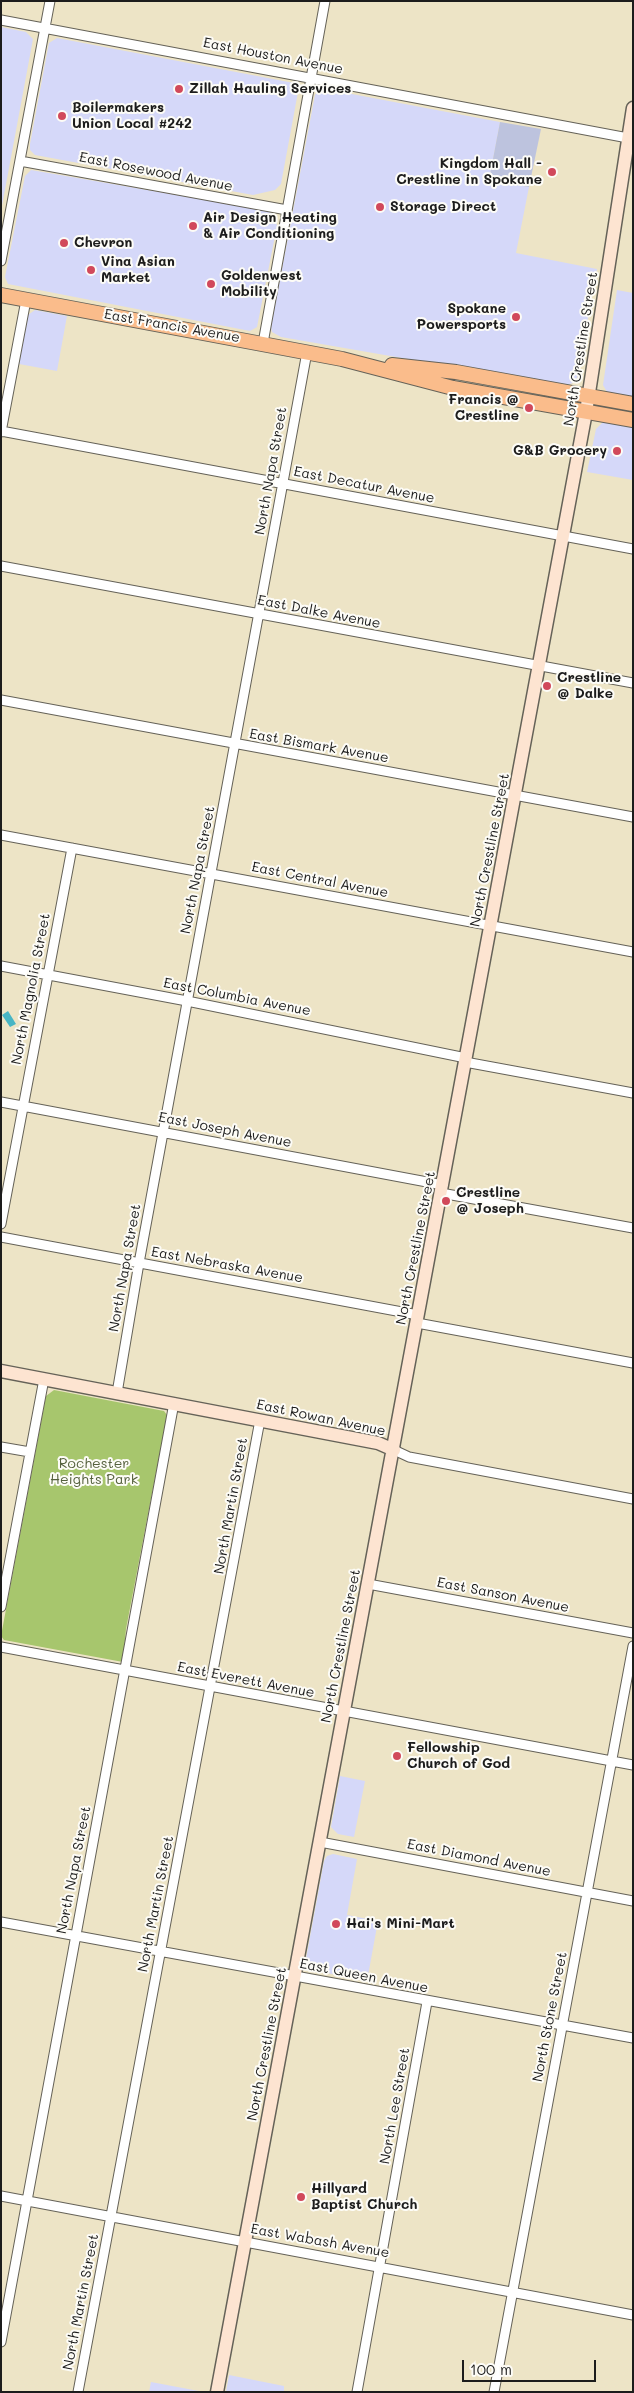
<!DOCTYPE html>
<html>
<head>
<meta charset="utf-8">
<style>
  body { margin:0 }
  #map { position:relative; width:634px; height:2393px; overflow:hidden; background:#ede4c6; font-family:Mali,sans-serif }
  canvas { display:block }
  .frame { position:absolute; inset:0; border:2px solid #1c1c1c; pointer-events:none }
  .scale { position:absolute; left:462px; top:2360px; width:134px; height:22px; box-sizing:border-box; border:2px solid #1c1c1c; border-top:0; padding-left:6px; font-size:15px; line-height:18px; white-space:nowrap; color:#1c1c1c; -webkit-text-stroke:4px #fdfcf7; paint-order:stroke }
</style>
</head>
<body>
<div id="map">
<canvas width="634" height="2393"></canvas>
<div class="frame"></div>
<div class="scale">100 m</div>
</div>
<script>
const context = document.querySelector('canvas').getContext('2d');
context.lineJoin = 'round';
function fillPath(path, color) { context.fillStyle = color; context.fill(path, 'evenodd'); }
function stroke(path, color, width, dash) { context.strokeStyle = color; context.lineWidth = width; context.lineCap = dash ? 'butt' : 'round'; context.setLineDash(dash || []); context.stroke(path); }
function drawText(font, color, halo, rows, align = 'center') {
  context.font = font + ' Mali,sans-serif'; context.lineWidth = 4; context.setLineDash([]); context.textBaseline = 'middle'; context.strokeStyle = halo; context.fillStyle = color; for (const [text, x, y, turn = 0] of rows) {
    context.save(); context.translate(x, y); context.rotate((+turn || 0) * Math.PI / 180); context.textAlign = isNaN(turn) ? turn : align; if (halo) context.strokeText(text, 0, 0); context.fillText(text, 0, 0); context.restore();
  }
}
const built = new Path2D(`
  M1,27L26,32L33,39L1,211Z
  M57,38L294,83L298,92L281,184L275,190L253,195L35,155L30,150V144L48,48L49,43Z
  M320,88L500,122L489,180L529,187L516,253L597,269L577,378L573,383L563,386L281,337L272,332L271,327L315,95Z
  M31,170L264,210L275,214L277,226L257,327L250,331L8,284L5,277L25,176Z
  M617,290L633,293V398L607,392L603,385Z
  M35,310L67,316L57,371L19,364L28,315Z
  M603,422L633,425V480L587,472L596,429Z
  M340,1776L365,1781L354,1837L338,1834L331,1827Z
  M333,1854L357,1859L347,1915L378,1921L367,1981L312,1970L305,1964L324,1861L327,1856Z
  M229,2375L284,2386V2392H226Z
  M151,2382L204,2392H149Z`);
const industrial = new Path2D(`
  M500,122L541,129L529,187L489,180Z`);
const green = new Path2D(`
  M54,1390L164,1411L167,1415L126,1629L123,1662L4,1640L1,1636L46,1396Z`);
const water = new Path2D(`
  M8,1011L16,1024L10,1027L2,1015Z`);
const street = new Path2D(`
  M1,20L628,138
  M20,161L287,210
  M1,261L50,1
  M263,343L325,1
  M1,431L633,549
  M1,432L26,300
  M1,566L633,683
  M1,700L633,817
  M1,835L633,952
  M1,966L187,1001L466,1058
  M465,1062L633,1093
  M1,1102L443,1185
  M441,1193L633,1228
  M1,1224L72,848
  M1,1237L418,1315
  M417,1323L633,1363
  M117,1393L139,1263L307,352
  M1,1447L30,1452
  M394,1450L409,1457L633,1499
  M368,1584L633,1633
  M1,1607L44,1379
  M1,1647L633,1765
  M320,1842L633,1901
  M1,1922L633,2038
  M1,2196L633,2315
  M1,2342L174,1403
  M78,2392L260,1420
  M357,2392L427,2002
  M494,2392L633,1646`);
const secondary = new Path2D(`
  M1,1371L378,1443L394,1450
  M217,2392L586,412L633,108`);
const primary = new Path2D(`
  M1,295L342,359L453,388L633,420
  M392,365L456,372L633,404`);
const markers = [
  [179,89,5,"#d1495b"],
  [62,116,5,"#d1495b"],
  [552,172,5,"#d1495b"],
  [380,207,5,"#d1495b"],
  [193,226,5,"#d1495b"],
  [64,243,5,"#d1495b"],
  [91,270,5,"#d1495b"],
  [211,284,5,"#d1495b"],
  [516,317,5,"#d1495b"],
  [529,408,5,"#d1495b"],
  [617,451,5,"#d1495b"],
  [547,686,5,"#d1495b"],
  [446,1201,5,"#d1495b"],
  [397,1756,5,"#d1495b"],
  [336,1924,5,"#d1495b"],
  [301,2197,5,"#d1495b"]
];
const streetNames = [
  ["East Houston Avenue",273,56,11],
  ["East Rosewood Avenue",156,172,11],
  ["East Francis Avenue",172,326,10],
  ["North Crestline Street",581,349,-81],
  ["North Napa Street",271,471,-80],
  ["East Decatur Avenue",364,485,11],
  ["East Dalke Avenue",319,612,11],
  ["East Bismark Avenue",319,746,10],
  ["North Crestline Street",490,850,-79],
  ["North Napa Street",198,870,-79],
  ["East Central Avenue",320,880,11],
  ["North Magnolia Street",31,989,-79],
  ["East Columbia Avenue",237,997,11],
  ["East Joseph Avenue",225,1130,11],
  ["North Crestline Street",416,1248,-79],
  ["East Nebraska Avenue",227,1265,10],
  ["North Napa Street",125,1268,-80],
  ["East Rowan Avenue",321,1418,12],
  ["North Martin Street",231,1506,-80],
  ["East Sanson Avenue",503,1595,11],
  ["North Crestline Street",341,1646,-79],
  ["East Everett Avenue",246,1680,11],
  ["East Diamond Avenue",479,1858,11],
  ["North Napa Street",74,1870,-79],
  ["North Martin Street",156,1904,-79],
  ["East Queen Avenue",364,1976,11],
  ["North Stone Street",550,2017,-79],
  ["North Crestline Street",267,2044,-79],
  ["North Lee Street",395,2106,-80],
  ["East Wabash Avenue",320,2241,10],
  ["North Martin Street",81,2302,-79]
];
const poiNames = [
  ["Zillah Hauling Services",189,89],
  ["Boilermakers",72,108],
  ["Union Local #242",72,124],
  ["Kingdom Hall -",542,164,"right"],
  ["Crestline in Spokane",542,180,"right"],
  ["Storage Direct",390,207],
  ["Air Design Heating",203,218],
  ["& Air Conditioning",203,234],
  ["Chevron",74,243],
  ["Vina Asian",101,262],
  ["Market",101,278],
  ["Goldenwest",221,276],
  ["Mobility",221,292],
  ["Spokane",506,309,"right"],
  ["Powersports",506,325,"right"],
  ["Francis @",519,400,"right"],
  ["Crestline",519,416,"right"],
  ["G&B Grocery",607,451,"right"],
  ["Crestline",557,678],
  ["@ Dalke",557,694],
  ["Crestline",456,1193],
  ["@ Joseph",456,1209],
  ["Fellowship",407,1748],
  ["Church of God",407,1764],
  ["Hai's Mini-Mart",346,1924],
  ["Hillyard",311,2189],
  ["Baptist Church",311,2205]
];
const parkNames = [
  ["Rochester",94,1464],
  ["Heights Park",94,1480]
];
fillPath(built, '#d5d8f9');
fillPath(industrial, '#bdc3de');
fillPath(green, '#a7c66d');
fillPath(water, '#48b5c4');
stroke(street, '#656258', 11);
stroke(secondary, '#656258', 15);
stroke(primary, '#656258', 16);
stroke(street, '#fff', 9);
stroke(secondary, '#fde4d1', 12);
stroke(primary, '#fabc8b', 14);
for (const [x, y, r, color] of markers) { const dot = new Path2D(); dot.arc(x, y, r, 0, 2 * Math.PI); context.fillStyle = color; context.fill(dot); stroke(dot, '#fdfcf7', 2); }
drawText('14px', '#1c1c1c', '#fdfcf7', streetNames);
drawText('bold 14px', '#1c1c1c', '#fdfcf7', poiNames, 'left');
drawText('14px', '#54603c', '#fdfcf7', parkNames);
</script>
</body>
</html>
